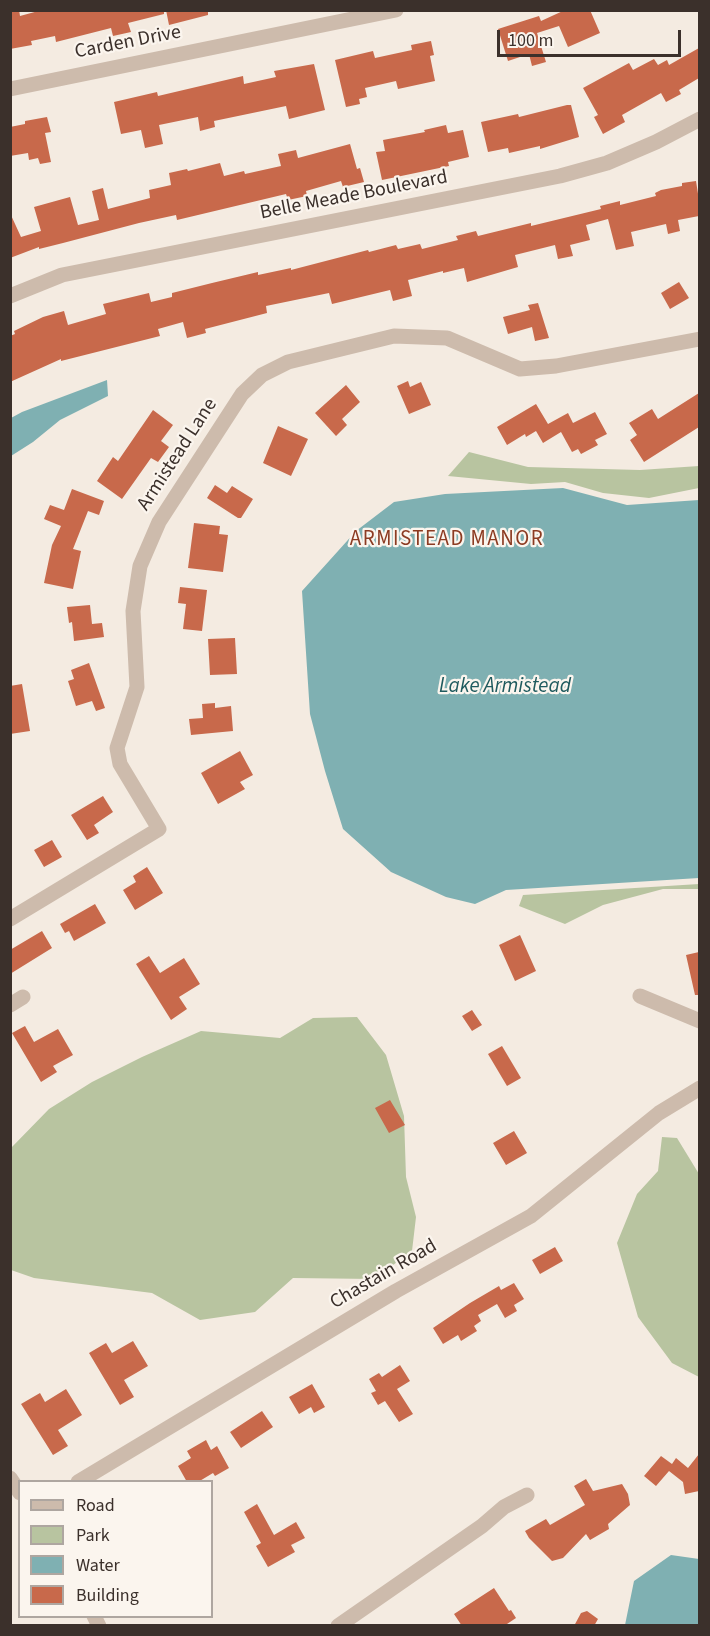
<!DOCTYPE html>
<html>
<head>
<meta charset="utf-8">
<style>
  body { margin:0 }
  #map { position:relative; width:710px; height:1636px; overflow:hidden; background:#f4ebe1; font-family:"Source Sans 3",sans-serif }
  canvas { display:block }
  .frame { position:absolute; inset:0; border:12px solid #3b302b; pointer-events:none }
  .legend { position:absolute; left:18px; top:1480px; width:195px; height:138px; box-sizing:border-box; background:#fbf5ee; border:2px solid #aea6a0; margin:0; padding:8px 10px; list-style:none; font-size:18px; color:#3b302b }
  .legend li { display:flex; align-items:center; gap:12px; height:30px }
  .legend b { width:30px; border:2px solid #aea6a0 }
  .scale { position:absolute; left:497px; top:30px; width:184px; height:27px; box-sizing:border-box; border:3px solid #3b302b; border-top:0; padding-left:8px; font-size:18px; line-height:21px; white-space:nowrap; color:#3b302b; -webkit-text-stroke:4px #fbf5ee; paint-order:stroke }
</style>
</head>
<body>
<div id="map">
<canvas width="710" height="1636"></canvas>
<div class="frame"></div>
<ul class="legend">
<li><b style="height:8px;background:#cdbbac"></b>Road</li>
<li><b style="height:16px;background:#b8c4a0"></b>Park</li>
<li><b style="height:16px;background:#7fb0b2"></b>Water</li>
<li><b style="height:16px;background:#c8694b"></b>Building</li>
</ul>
<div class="scale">100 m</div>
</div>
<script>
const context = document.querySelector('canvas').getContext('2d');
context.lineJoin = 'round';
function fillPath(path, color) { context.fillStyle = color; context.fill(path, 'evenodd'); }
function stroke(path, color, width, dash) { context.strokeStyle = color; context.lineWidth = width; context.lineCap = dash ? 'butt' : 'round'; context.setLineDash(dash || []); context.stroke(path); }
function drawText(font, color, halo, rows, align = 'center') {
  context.font = font + ' "Source Sans 3",sans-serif'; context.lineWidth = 4.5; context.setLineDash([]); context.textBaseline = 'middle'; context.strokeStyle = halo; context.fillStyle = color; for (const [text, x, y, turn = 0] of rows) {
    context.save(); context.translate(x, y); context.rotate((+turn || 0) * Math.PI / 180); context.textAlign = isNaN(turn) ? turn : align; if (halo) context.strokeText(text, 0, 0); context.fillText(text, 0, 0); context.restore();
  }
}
const green = new Path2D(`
  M469,452L528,467L640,470L699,466V488L649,498L603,493L565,482L531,484L448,476Z
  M699,884V889H663L603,905L565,924L519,906L523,895Z
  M357,1017L386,1055L404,1116L406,1177L416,1217L412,1251L374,1279L293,1278L255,1312L200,1320L152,1293L34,1278L11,1270V1148L49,1109L92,1082L142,1057L201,1031L280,1038L313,1018Z
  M662,1137L677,1138L699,1174V1377L672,1363L638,1317L617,1243L637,1194L658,1171Z`);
const water = new Path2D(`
  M107,380L108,396L60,420L33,442L11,456V418L22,412Z
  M563,488L627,505L699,500V878L506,890L475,904L446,897L391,872L343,829L325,771L310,714L302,591L356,531L394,502L445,494Z
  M671,1555L699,1559V1625H625L634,1581Z`);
const building = new Path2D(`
  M10,10H19L20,16L42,10H164V14L128,23L131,32L113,36L111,28L56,42L55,36L31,41L32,45L10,49Z
  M166,10H208V15L169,25Z
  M565,10H590L600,33L568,47L559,26L537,33L546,62L532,66L529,54L508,61L498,29L539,16L541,21Z
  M431,41L434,55L430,56L435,81L398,89L396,81L365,88L367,97L359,99L360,104L346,107L335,60L373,51L375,58L412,50L411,45Z
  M699,48V78L679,90L681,94L666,102L661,93L622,115L625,122L603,134L594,117L598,115L583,88L629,63L633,70L654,59L658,65L667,60L669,65Z
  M314,64L325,110L289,119L286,106L214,121L215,127L200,131L198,117L159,125L163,144L145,148L141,130L121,134L114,102L157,92L158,96L243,76L244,84L276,77L274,71Z
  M567,105H571L579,137L540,149V146L509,153L508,148L488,152L481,122L518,114L519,117Z
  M47,117L51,132L45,133L51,162L40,164L38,158L29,160L28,153L10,156V127L25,124V121Z
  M446,125L448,133L463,130L469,157L448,162L449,166L382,180L376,152L385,151L383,140L425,132L424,130Z
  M350,144L357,169L360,168L364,182L343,187L341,181L306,191L307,196L288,200L286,194L177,220L176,215L139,223L63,243L39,249V247L10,258V213L21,237L41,231L34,207L70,197L78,225L99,220L92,191L103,188L108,209L150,198L149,190L171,185L169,173L187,169L188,171L220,163L224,176L244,171L245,174L281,166L278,154L296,150L298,158Z
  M696,181L699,200V216L678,220L680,231L668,234L666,224L631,232L634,246L616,250L608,219L586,225L590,240L570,245L573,256L558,259L555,245L515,255L518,267L467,282L464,268L443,273V271L408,280L412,296L393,301L390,290L332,304L329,293L266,306L267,313L205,329L206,333L187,338L183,322L158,329L160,336L61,361V359L10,382V336L15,334L14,331L43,317L64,311L68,325L106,314L103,304L149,293L151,302L172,297V293L212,283L258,272V275L291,268V270L368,250L369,252L396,245L398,249L420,244L422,249L458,240L456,236L476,231L478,236L531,223V226L601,209L600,206L620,201V205L656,196L655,193L661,190L682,186V183Z
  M679,282L689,298L670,309L661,293Z
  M538,303L549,338L535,341L532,327L508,334L503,317L530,310L528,305Z
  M408,381L410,387L421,382L431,405L409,414L397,386Z
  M346,385L360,402L342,419L347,425L336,436L315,413Z
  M699,393V427L644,462L630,440L637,435L629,423L652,409L658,419Z
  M536,404L548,424L568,413L573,423L595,412L607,434L595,440L598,445L581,454L578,449L572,452L561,432L543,443L536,431L526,437L525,434L507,445L497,427Z
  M153,410L173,425L161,441L169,447L158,462L151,458L122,499L97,481L113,457L118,461Z
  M278,426L308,439L291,476L263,463Z
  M215,485L227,493L232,486L253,499L241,518H238L207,498Z
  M72,489L104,501L99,515L88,511L73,549L81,551L73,589L44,583L52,545L61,526L44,519L50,505L64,510Z
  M194,523L220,526L219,534L228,535L223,572L188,568Z
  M180,587L207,590L202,631L183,629L186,604L178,603Z
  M90,605L92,624L102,623L104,637L74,641L72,622L69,623L67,607Z
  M235,638L237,674L210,675L208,639Z
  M89,663L105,708L96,711L92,701L76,706L68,681L74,679L71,670Z
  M22,684L30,731L10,734V686Z
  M215,703V708L231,706L233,731L191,735L189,719L203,718L202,704Z
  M240,751L253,775L240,782L245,789L218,804L201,773Z
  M103,796L113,812L94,825L99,833L87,840L71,815Z
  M52,840L62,857L44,867L34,850Z
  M147,867L163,893L135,910L123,890L136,882L133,876Z
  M95,904L106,923L74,941L69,931L65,933L60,924Z
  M42,931L52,948L10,974V950Z
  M520,935L536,971L515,981L499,945Z
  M699,952V995H695L686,955Z
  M149,956L160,973L184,958L200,984L179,997L187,1009L171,1020L136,964Z
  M472,1010L482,1025L472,1031L462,1016Z
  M25,1026L34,1042L58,1029L73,1055L53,1066L57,1072L41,1082L12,1033Z
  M502,1046L521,1078L507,1086L488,1054Z
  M390,1100L405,1125L389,1133L375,1108Z
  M514,1131L527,1153L506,1165L493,1143Z
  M555,1247L563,1261L540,1274L532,1260Z
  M514,1283L524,1299L514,1305L517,1311L505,1318L497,1304L478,1315L481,1321L474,1326L477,1331L461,1341L458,1335L443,1344L433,1328L470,1303L499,1286L501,1290Z
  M133,1341L148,1366L124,1380L134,1397L120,1405L89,1353L106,1343L112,1353Z
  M400,1365L410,1381L397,1389L413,1414L399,1422L385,1401L378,1405L371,1393L376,1391L369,1379L379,1373L382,1377Z
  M312,1384L325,1407L314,1413L311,1407L299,1414L289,1397Z
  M66,1389L82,1415L58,1430L68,1446L53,1455L21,1404L40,1393L45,1402Z
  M262,1411L273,1427L241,1448L230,1432Z
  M206,1440L211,1450L217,1446L229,1468L215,1476L213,1473L198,1482H187L178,1466L191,1458L187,1451Z
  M699,1454V1491L685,1494L683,1482L669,1471L656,1486L644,1476L661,1456L672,1464L676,1458L688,1468Z
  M586,1479L593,1491L622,1484L628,1494L630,1505L608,1524L609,1529L590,1540L586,1534L563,1558L552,1561L529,1538L525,1531L546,1519L550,1525L585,1505L574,1486Z
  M257,1504L274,1535L296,1522L305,1538L291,1545L295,1552L268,1567L256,1546L261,1543L244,1512Z
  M494,1588L509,1611L511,1610L516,1618L504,1626H462L454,1614Z
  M587,1611L598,1619L594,1626H574L581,1613Z`);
const minor = new Path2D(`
  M10,89L396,10
  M10,296L62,275L560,176L607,163L656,142L700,119
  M10,919L159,829L120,764L117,748L137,687L133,611L140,566L159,522L242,394L262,375L288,362L394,336L447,338L520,369L556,366L700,339
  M640,996L700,1021
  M10,1005L23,997
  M10,1478L20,1493
  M78,1482L396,1291L531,1216L659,1113L700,1088
  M94,1616L99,1626
  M338,1626L482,1526L504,1507L527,1495`);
const streetNames = [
  ["Carden Drive",128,43,-11],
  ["Belle Meade Boulevard",354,196,-11],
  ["Armistead Lane",178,455,-57],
  ["Chastain Road",384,1275,-30]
];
const neighbourhoodNames = [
  ["ARMISTEAD MANOR",447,540]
];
const waterNames = [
  ["Lake Armistead",505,687]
];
fillPath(green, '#b8c4a0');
fillPath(water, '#7fb0b2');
fillPath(building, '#c8694b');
stroke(minor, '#cdbbac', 15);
drawText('20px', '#3b302b', '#fbf5ee', streetNames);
context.letterSpacing = '1.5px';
drawText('21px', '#8c3b22', '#fbf5ee', neighbourhoodNames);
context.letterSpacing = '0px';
drawText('italic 21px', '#1f5a5e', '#fbf5ee', waterNames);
</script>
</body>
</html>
